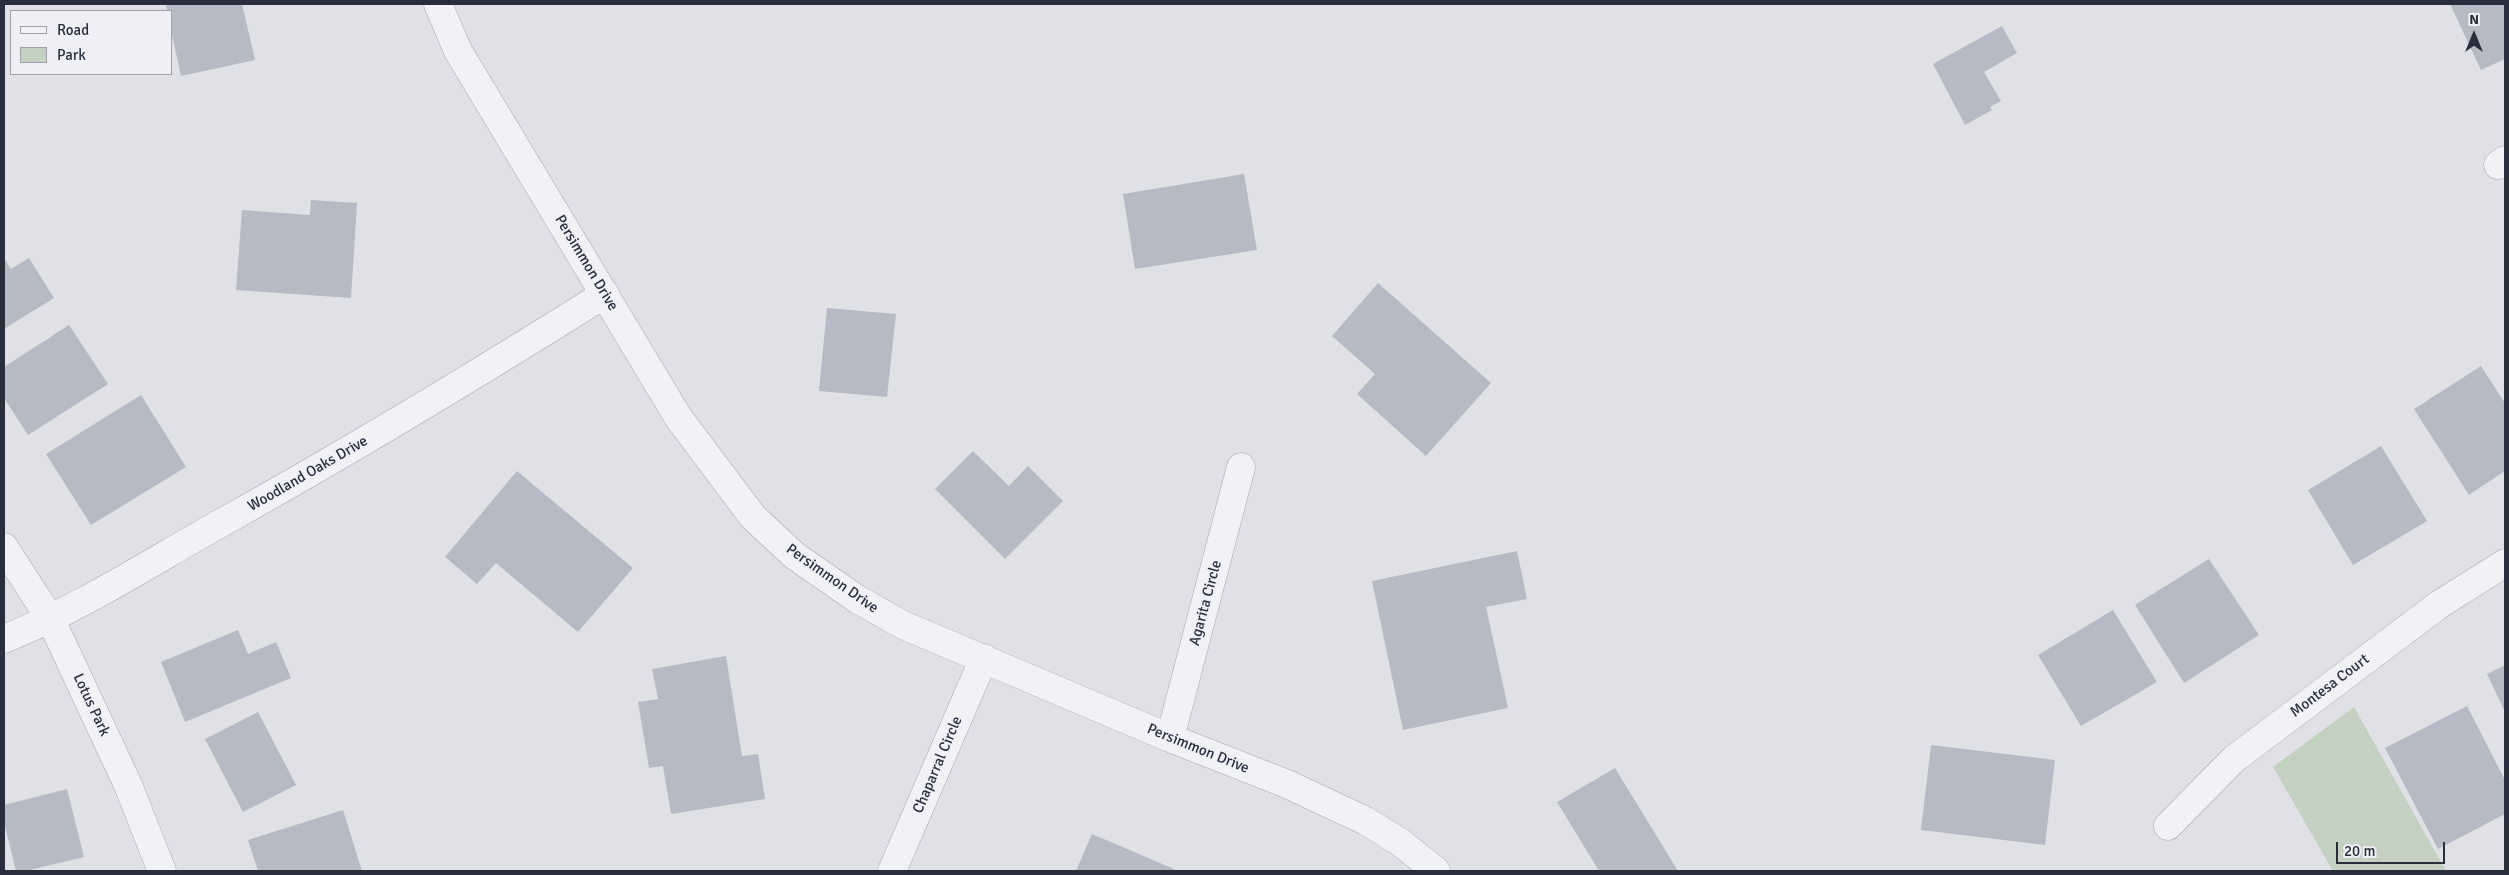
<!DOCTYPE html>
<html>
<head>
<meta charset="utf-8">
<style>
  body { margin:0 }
  #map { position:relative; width:2509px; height:875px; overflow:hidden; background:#dfe1e7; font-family:Signika,sans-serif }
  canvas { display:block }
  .frame { position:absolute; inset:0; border:5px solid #292e3d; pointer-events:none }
  .legend { position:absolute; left:10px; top:10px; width:162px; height:65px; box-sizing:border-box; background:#eef0f5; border:1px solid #9fa2ab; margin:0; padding:6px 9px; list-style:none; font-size:15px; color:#292e3d }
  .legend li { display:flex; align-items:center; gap:10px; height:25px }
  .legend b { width:25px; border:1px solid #9fa2ab }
  .north { position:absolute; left:2449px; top:10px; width:50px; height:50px; -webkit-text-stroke:4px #eef0f5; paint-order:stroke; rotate:0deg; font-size:14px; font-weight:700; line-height:20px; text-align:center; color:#292e3d }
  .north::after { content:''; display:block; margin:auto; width:18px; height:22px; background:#292e3d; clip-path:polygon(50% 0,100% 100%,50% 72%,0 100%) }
  .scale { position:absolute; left:2336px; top:842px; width:109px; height:22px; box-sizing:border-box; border:2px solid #292e3d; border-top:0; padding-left:6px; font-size:15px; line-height:18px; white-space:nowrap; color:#292e3d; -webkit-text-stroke:4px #eef0f5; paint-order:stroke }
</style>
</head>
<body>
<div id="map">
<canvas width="2509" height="875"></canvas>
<div class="frame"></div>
<ul class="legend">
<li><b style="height:6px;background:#f1f2f6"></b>Road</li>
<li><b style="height:14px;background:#c3d1c0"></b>Park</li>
</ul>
<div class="north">N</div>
<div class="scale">20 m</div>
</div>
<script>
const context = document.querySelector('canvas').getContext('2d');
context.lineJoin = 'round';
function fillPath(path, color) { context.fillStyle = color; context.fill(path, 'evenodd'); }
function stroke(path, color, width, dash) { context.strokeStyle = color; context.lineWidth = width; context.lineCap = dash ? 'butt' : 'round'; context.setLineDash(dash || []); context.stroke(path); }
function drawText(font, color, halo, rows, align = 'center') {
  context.font = font + ' Signika,sans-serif'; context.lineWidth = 4; context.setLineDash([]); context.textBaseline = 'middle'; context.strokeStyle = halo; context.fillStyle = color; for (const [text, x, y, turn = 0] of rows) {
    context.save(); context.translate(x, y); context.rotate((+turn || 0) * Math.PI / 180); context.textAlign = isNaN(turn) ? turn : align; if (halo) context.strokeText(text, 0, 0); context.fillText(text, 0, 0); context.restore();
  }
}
const green = new Path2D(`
  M2354,707L2446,871H2333L2273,767Z`);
const building = new Path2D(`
  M166,4H242L255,60L181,76L171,30V11H167Z
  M2450,4H2505V59L2481,70Z
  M2002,26L2017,53L1984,72L2001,101L1990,107L1992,110L1965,125L1933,64Z
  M1244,174L1257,250L1135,269L1123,194Z
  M311,200L357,203L351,298L236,290L242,210L310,215Z
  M4,258L11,269L29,258L54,298L4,329Z
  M1378,283L1491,383L1426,456L1357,394L1375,374L1332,336Z
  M827,308L896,314L887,397L819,391Z
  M69,325L108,384L28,435L4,398V367Z
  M2481,366L2505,403V471L2469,495L2414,409Z
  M141,395L186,467L91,525L46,454Z
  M2381,446L2427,521L2353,565L2308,490Z
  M973,451L1009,486L1028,466L1063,501L1005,559L935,489Z
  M517,471L633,568L578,632L496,563L477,584L445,557Z
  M1517,551L1527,599L1486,607L1508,708L1403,730L1372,581Z
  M2209,559L2259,635L2184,683L2135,605Z
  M2113,610L2157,682L2081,726L2038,655Z
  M238,630L248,654L276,642L291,678L185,722L161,662Z
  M726,656L742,756L758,754L765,799L671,814L663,766L649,768L638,702L658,699L652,669Z
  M2505,665V712L2487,674Z
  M2467,706L2505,780V814L2438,849L2385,748Z
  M258,712L296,785L243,812L205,739Z
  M1931,745L2055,760L2045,845L1921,830Z
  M1615,768L1678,871H1599L1557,802Z
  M67,789L84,857L26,871H16L4,822V805Z
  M343,810L362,871H258L248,840Z
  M1092,834L1174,869L1173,871H1076Z`);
const minor = new Path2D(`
  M438,4L458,51L678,417L753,517L795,556L857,599L903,625L1170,738L1287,784L1366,821L1400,842L1436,871
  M2498,165L2505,160
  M4,547L51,620L128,785L162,871
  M4,639C78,609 145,566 214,527C347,453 476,375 605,294
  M1170,738L1241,467
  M2168,826L2234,759L2440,604L2505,563
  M892,871L984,658`);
const streetNames = [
  ["Persimmon Drive",586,263,59],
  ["Woodland Oaks Drive",308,474,-30],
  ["Persimmon Drive",832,579,35],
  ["Agarita Circle",1206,603,-75],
  ["Montesa Court",2330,686,-37],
  ["Lotus Park",91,705,65],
  ["Persimmon Drive",1198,749,22],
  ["Chaparral Circle",938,765,-67]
];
fillPath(green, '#c3d1c0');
fillPath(building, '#b6bac4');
stroke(minor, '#a5a8b1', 29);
stroke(minor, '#f1f2f6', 28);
drawText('15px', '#292e3d', '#eef0f5', streetNames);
</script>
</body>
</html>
